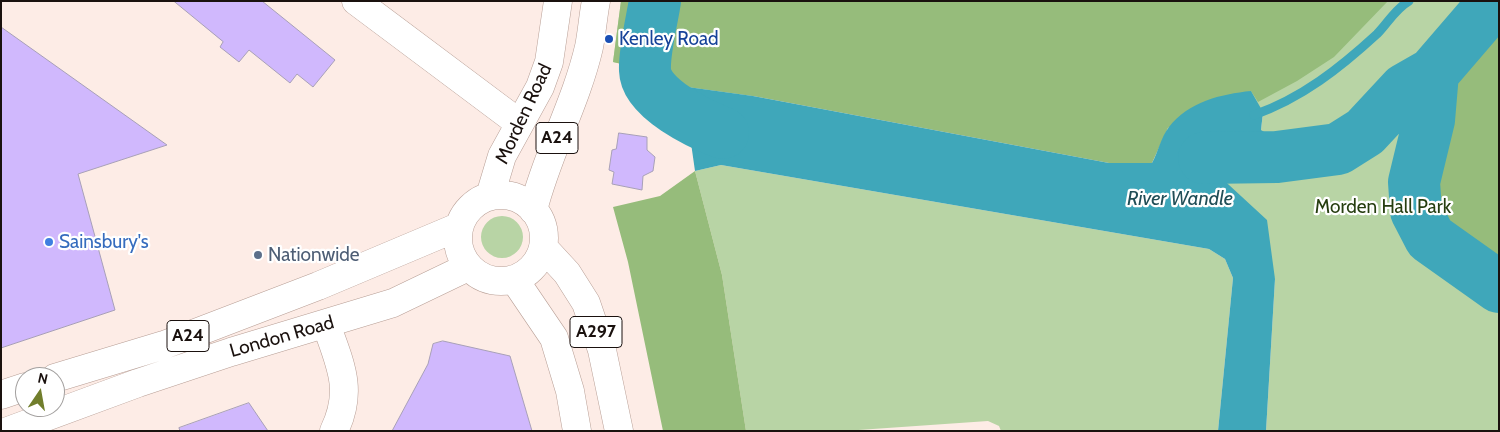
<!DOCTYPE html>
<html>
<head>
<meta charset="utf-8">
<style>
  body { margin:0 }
  #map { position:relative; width:1500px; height:432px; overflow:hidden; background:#fdece6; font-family:Cabin,sans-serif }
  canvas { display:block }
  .frame { position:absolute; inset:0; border:2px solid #1a110e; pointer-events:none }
  .north { position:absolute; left:15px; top:367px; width:50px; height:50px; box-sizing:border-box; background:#fff; border:1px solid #a3a09f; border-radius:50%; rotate:12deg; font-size:14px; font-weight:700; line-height:20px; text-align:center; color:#1a110e }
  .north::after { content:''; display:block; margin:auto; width:18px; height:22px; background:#717e2c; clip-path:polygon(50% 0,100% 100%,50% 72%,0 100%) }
</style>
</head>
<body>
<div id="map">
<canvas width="1500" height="432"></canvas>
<div class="frame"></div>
<div class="north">N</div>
</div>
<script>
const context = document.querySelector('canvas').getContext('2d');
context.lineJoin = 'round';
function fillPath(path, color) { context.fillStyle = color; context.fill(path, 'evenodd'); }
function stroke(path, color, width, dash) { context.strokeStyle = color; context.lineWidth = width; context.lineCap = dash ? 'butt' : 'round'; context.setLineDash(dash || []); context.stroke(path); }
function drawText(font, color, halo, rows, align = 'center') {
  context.font = font + ' Cabin,sans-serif'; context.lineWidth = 4.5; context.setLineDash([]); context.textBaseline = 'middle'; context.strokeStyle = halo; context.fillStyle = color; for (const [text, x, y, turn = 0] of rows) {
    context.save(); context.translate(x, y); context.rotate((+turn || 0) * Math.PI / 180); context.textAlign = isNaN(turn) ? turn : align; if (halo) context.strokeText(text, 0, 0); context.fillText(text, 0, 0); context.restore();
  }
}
const green = new Path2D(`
  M621,1H1499V431H1266L1275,279L1216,173L1271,168L1261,130L1263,112L753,96L666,84L635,67L613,62Z
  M721,165L1209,249L1225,259L1233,278L1218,431H1001L999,426L988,421L844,431H746L722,275L695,171Z
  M481 237a21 21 0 1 1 42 0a21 21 0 1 1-42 0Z`);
const forest = new Path2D(`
  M621,1H1388L1334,57L1297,81L1258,102L1251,91L1168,128L1152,163H1109L753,96L666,84L635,67L613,62Z
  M1499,22V268L1441,221L1431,206L1427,183L1444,121L1446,89L1441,88L1443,78H1447C1457,53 1477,38 1499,22Z
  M695,171L722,275L746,431H663L628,262L613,207L660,196Z`);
const water = new Path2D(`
  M666,84L753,96L1109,163H1152C1158,152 1161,137 1169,127C1188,102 1221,94 1251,91L1263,112L1261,130L1272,137L1277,157L1271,168L1216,173L1267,220L1275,279L1266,431H1218L1233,278L1225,259L1209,249L721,165L695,171L688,122L660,98Z`);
const stream = new Path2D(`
  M1254,115C1302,98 1340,68 1377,34C1388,23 1395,9 1409,1`);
const river = new Path2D(`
  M655,1C652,20 644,52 645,70C646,99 700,124 723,133
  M1433,73L1429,120L1414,182L1416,211L1430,238L1499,287
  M1204,158L1277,157L1338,149L1365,132L1405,89L1433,73L1495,1`);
const building = new Path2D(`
  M174,1H262L335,60L313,87L297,74L290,83L249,50L239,62L220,47L223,42Z
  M1,27L167,145L78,174L115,310L1,348Z
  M619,133L647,137V150L655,157L653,171L643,176L642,190L612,184L614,172L609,170L612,150L616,149Z
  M443,341L510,356L532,431H392L428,364L433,344Z
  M249,403L268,431H180L179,428Z`);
const minor = new Path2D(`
  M356,1L519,123
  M326,324C340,364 354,390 334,431`);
const highway = new Path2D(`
  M458 238a43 43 0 1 1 86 0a43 43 0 1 1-86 0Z
  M490,196L502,156L540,87L549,62L558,1
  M533,210C547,154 576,103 589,47C592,32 593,16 596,1
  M543,247L567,273L586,303L602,350L619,431
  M514,279L554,338L570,391L577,431
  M55,378L164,345L318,286L458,227
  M1,395L25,387
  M8,431L138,383L231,352L393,303L468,267`);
const markers = [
  [609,39,5,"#1a4fb4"],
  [49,242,5,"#3f7fe0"],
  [258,255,5,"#5c6f8a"]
];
const shields = [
  [557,138,42],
  [596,332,52],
  [188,336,42]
];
const shieldNames = [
  ["A24",557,138],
  ["A297",596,332],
  ["A24",188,336]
];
const transitNames = [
  ["Kenley Road",619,39]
];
const streetNames = [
  ["Morden Road",524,114,-65],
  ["London Road",282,337,-16]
];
const parkNames = [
  ["Morden Hall Park",1383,207]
];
const shopNames = [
  ["Sainsbury's",59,242]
];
const serviceNames = [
  ["Nationwide",268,255]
];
const waterNames = [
  ["River Wandle",1180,199]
];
fillPath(green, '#b8d4a5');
fillPath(forest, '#96bc7b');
fillPath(water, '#3fa7ba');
stroke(stream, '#3fa7ba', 9);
stroke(river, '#3fa7ba', 52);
fillPath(building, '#d0b8fd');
stroke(building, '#a8a0b7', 1);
stroke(minor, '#b79e95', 29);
stroke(highway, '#b79e95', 29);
stroke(minor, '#fff', 28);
stroke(highway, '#fff', 28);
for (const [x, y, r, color] of markers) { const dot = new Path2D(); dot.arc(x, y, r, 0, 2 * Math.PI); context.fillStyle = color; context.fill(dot); stroke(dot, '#fff', 2); }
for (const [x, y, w] of shields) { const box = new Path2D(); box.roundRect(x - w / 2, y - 15.5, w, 31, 4); context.fillStyle = '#fff'; context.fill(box); stroke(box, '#1a110e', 1); }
drawText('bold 18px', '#1a110e', null, shieldNames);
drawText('19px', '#164399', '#fff', transitNames, 'left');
drawText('19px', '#1a110e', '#fff', streetNames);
drawText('19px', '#263e10', '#fff', parkNames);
drawText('19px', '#366cbe', '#fff', shopNames, 'left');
drawText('19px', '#4e5e75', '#fff', serviceNames, 'left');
drawText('italic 20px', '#214e57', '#fff', waterNames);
</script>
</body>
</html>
